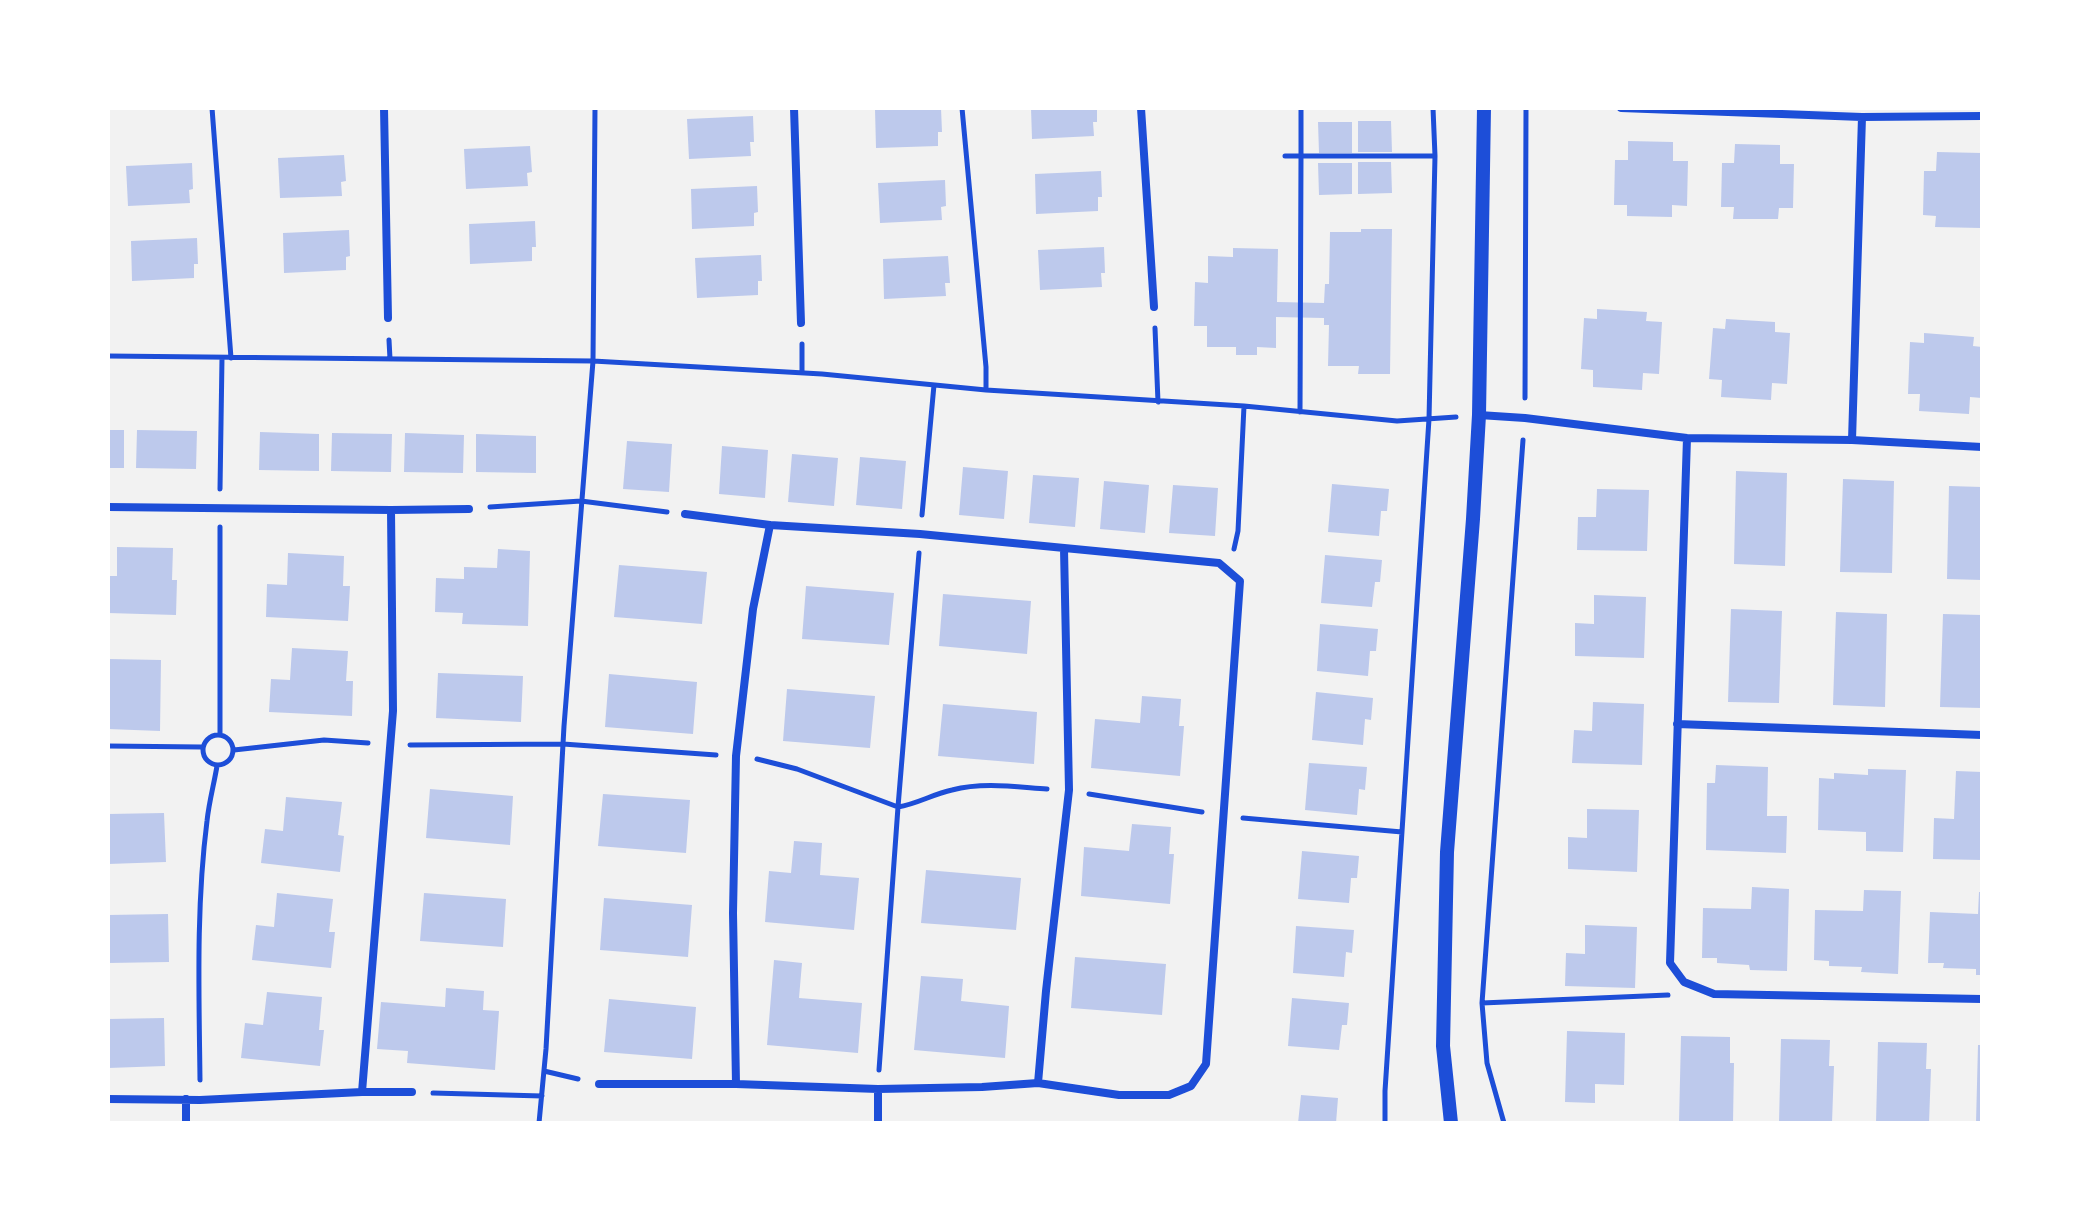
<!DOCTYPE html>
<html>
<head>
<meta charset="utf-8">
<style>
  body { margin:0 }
  #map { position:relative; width:2090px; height:1231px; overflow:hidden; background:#f2f2f2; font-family:Quicksand,sans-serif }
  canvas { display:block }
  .frame { position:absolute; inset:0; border:110px solid #fff; pointer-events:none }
</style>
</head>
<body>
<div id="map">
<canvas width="2090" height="1231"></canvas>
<div class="frame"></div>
</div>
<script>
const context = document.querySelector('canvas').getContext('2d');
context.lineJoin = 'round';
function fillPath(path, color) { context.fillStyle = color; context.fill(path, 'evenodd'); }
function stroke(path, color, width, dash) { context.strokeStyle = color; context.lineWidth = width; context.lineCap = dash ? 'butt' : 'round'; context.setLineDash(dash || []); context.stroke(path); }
const building = new Path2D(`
  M941,108L942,132H938V146L876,148L875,109Z
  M1031,108H1097V122H1093L1094,136L1032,139Z
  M753,116L754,142H750L751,156L689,159L687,119Z
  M1358,121H1391L1392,152H1358Z
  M1318,122H1352V153H1319Z
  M1628,141L1673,142V161H1688L1687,206L1672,205V217L1627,216V205H1614L1615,160H1628Z
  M1735,144L1780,145V164H1794L1793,208H1779L1778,219H1733L1734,207H1721L1722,163H1734Z
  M530,146L532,172L527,173L528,186L466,189L464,149Z
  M1937,152L1982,153L1981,228L1935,227L1936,216L1923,215L1924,171H1936Z
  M344,155L346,181L341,182L342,196L280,198L278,158Z
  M1358,162H1391L1392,193L1358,194Z
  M192,163L193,189L189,190L190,203L128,206L126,166Z
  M1318,163H1352V194L1319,195Z
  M1101,171L1102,197H1098V211L1036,214L1035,174Z
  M945,180L946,206L941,207L942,220L880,223L878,183Z
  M757,186L758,212L754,213V226L692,229L691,189Z
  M535,221L536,247H532V261L470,264L469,224Z
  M1361,229H1392L1390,374H1358L1359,366H1328L1329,325H1324V318L1276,317V348L1257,347V355H1236V347H1207V326H1194L1195,282L1208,283V256L1233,257V248L1278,249L1277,302L1324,303L1325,284H1329L1330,232H1361Z
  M349,230L350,256L346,257V270L284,273L283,233Z
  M197,238L198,264H194V278L132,281L131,241Z
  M1104,247L1105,273H1101L1102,287L1040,290L1038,250Z
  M761,255L762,281H758V295L697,298L695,258Z
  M948,256L950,283H945L946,296L884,299L883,259Z
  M1597,309L1647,312L1646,321L1662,322L1659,374L1643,373L1642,390L1593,387V370L1581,369L1584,318L1597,319Z
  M1726,319L1775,322V332L1790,333L1787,384L1772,383L1771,400L1721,397L1722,380L1709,379L1713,328L1725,329Z
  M1924,333L1974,337L1973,346L1982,347V398L1970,397L1969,414L1919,411L1920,394H1908L1910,342L1924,343Z
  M108,430H124V468H108Z
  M137,430L197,431L196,469L136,468Z
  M260,432L319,434V471L259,470Z
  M332,433L392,434L391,472L331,471Z
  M405,433L464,435L463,473L404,472Z
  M476,434L536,436V473L476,472Z
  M627,441L672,444L669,492L623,489Z
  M722,446L768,450L765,498L719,494Z
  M792,454L838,458L834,506L788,502Z
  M860,457L906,461L902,509L856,505Z
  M963,467L1008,471L1004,519L959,515Z
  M1736,471L1787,473L1785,566L1734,564Z
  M1033,475L1079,478L1075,527L1029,523Z
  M1843,479L1894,481L1892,573L1840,572Z
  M1104,481L1149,485L1145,533L1100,529Z
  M1332,484L1389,489L1387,511H1381L1379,536L1328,532Z
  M1173,485L1218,488L1215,536L1169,533Z
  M1949,486L1982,487V580L1947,579Z
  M1597,489L1649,490L1647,551L1577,550L1578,517H1596Z
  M117,547L173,548L172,580H177L176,615L108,613V576H117Z
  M498,549L530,551L528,626L462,624L463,613L435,612L436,578L464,579V567L497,568Z
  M288,553L344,556L343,586H350L348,621L266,617L267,584L287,585Z
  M1325,555L1382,560L1380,582H1375L1372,607L1321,603Z
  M619,565L707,572L702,624L614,617Z
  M806,586L894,593L889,645L802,639Z
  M943,594L1031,601L1027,654L939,646Z
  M1594,595L1646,597L1644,658L1575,656V623L1594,624Z
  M1731,609L1782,611L1779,703L1728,702Z
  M1836,612L1887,614L1885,707L1833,705Z
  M1943,614L1982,615V708L1940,707Z
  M1320,624L1378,629L1376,651H1370L1368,676L1317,671Z
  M292,648L348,651L346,681H353L352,716L269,712L271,679L290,680Z
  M108,659L161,660L160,731L108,729Z
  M438,673L523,676L521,722L436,718Z
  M609,674L697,682L693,734L605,727Z
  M787,689L875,696L870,748L783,741Z
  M1316,692L1373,698L1371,720L1365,719L1363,745L1312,740Z
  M1142,696L1181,699L1179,726H1184L1180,776L1091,768L1095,719L1140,723Z
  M1593,702L1644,704L1642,765L1572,763L1574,730L1592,731Z
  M943,704L1037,712L1034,764L938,756Z
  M1309,763L1367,767L1365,790L1359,789L1357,815L1305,810Z
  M1716,765L1768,767L1767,816H1787L1786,853L1706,850L1707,783H1715Z
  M1868,769L1906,770L1903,852L1866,851V832L1818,830L1819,778L1834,779V773L1868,775Z
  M1956,771L1982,772V860L1933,859L1934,818L1954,819Z
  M430,789L513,796L510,845L426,838Z
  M603,794L690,800L686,853L598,846Z
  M286,797L342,802L338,835L344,836L340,872L261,863L265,829L283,831Z
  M1587,809L1639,810L1637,872L1568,869V837L1587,838Z
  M164,813L166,862L108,864V814Z
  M1132,824L1171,827L1169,854H1174L1170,904L1081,896L1084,847L1129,851Z
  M794,841L822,843L820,875L859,878L854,930L765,922L769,871L791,873Z
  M1302,851L1359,856L1357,878H1351L1349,903L1298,899Z
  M926,870L1021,878L1016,930L921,923Z
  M1752,887L1789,889L1787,971L1750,970L1749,965L1717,963V958H1702L1703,908L1751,909Z
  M1864,890L1901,891L1898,974L1861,972L1862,967L1829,966V961L1814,960L1815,910L1863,911Z
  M1979,892H1982V975H1976V969L1943,968L1944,963H1928L1930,912L1978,914Z
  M277,893L333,899L329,932H335L331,968L252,960L256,925L274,927Z
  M424,893L506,899L503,947L420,941Z
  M604,898L692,905L688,957L600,950Z
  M168,914L169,962L108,963V915Z
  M1585,925L1637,927L1635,988L1565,986L1566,953L1585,954Z
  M1296,926L1354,930L1352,953L1346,952L1344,977L1293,973Z
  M1075,957L1166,964L1162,1015L1071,1008Z
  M774,960L802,963L799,998L862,1003L858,1053L767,1045Z
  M921,976L963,979L961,1001L1009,1006L1005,1058L914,1050Z
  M446,988L484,991L483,1010L499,1011L495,1070L407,1063L408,1051L377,1049L381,1002L445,1007Z
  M267,992L322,997L319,1030H324L320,1066L241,1058L245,1023L263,1025Z
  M1292,998L1349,1003L1347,1025H1342L1339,1050L1288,1046Z
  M609,999L696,1007L692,1059L604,1052Z
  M164,1018L165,1066L108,1068V1019Z
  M1567,1031L1625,1033L1624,1085L1595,1084V1103L1565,1102Z
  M1681,1036L1730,1037V1063H1734L1733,1123H1679Z
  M1781,1039L1830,1040L1829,1066H1834L1832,1123H1779Z
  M1878,1042L1927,1043L1926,1069H1931L1929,1123H1876Z
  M1978,1045H1982V1123H1976Z
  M1301,1095L1338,1098L1336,1123H1298Z`);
const path = new Path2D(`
  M212,108L231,358
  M962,108L986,367V390
  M1301,108V156H1435
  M1285,156H1301L1300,412
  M1155,328L1158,402
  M389,340L390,359
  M802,344V373
  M108,356L593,361L822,374L986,390L1244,406L1397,421L1456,417
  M1525,398L1526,108
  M220,489L222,358
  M490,507L581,501L667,512
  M922,515L934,385
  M1234,549L1238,531L1244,406
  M220,734V527
  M203 750a15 15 0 1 1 30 0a15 15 0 1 1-30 0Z
  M410,745L563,744L716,755
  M108,746L201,747
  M234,750L324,740L368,743
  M757,759L797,769L898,807C917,804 933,794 952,790C983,782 1016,787 1047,789
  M1089,794L1202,812
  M1243,818L1402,832
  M1482,1003L1668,995
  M879,1070L898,807L919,553
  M544,1071L578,1079
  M200,1080C199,993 196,907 207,821C209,802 214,784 217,766
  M433,1093L542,1096
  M539,1123L546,1049L564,726L593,361L595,108
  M1385,1123V1091L1429,419L1435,156L1433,108
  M1504,1123L1487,1063L1482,1003L1523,440`);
const minor = new Path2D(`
  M384,108L388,318
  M794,108L801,323
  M1141,108L1154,307
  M1621,108L1862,117L1982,116
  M1479,415L1525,418L1687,438L1852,440L1982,447
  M1687,438L1670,963L1684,982L1714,994L1982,999
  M1852,440L1862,117
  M108,507L391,510L393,711L362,1092L200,1100L108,1099
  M391,510L469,509
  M685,514L770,525
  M770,525L920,534L1219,563L1240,581L1206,1064L1191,1086L1169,1095H1119L1038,1083L982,1087L878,1089L736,1084L733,913L736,756L753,609Z
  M1677,724L1982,735
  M1038,1083L1046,991L1069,790L1064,549
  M599,1084H736
  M878,1089V1123
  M362,1092H412
  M186,1099V1123`);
const tertiary = new Path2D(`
  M1451,1123L1443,1046L1447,852L1473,519L1479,415L1484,108`);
fillPath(building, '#bdc9ec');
stroke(path, '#1d4ed8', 5);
stroke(minor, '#1d4ed8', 8);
stroke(tertiary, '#1d4ed8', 14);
</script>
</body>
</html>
